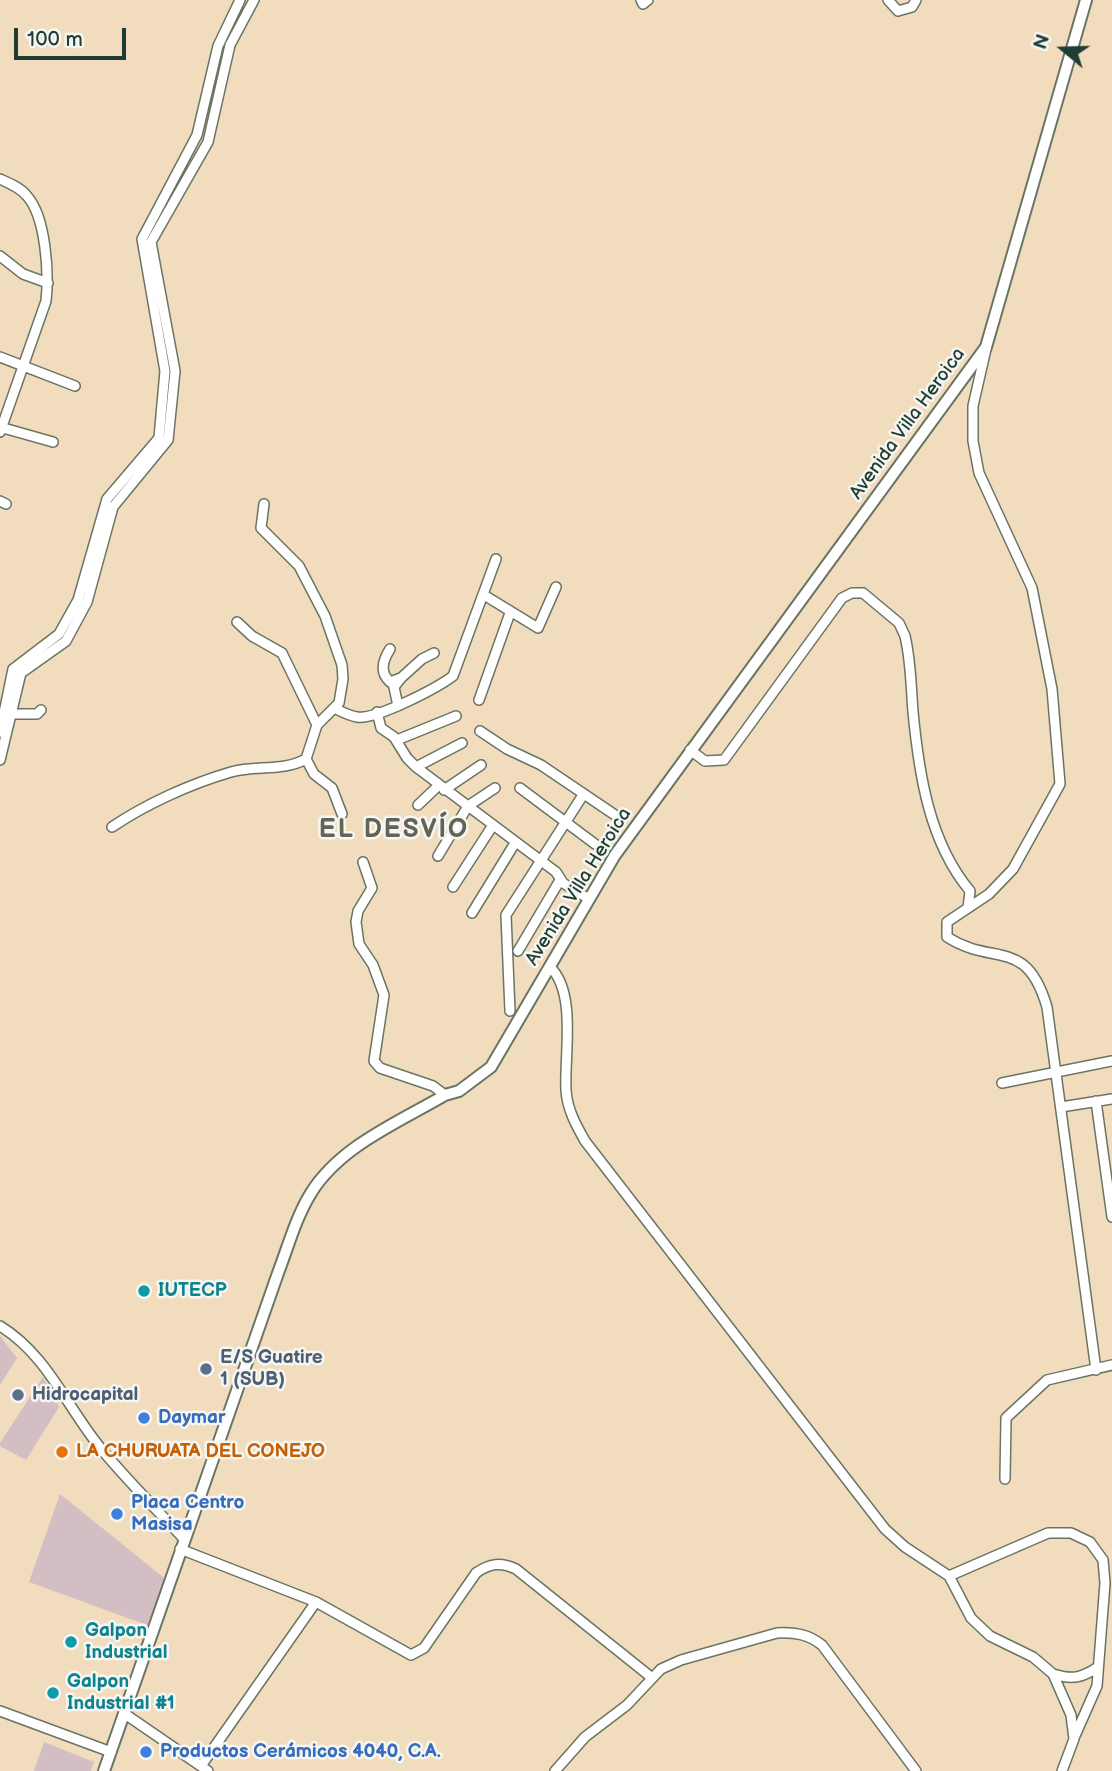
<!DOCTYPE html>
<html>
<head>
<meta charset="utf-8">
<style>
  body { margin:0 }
  #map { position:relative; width:1112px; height:1771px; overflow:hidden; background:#f2dcbe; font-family:"Balsamiq Sans",sans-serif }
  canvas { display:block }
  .north { position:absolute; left:1028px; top:14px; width:70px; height:70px; -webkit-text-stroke:5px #f6f6f2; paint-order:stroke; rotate:289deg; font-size:19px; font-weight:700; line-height:28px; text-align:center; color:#1f3d34 }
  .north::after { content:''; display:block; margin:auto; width:24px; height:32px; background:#1f3d34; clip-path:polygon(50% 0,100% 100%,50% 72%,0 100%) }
  .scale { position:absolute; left:14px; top:28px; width:112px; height:32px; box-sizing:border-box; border:4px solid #1f3d34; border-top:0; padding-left:9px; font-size:21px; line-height:24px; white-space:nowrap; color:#1f3d34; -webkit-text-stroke:5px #f6f6f2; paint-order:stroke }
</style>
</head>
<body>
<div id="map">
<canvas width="1112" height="1771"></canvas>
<div class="north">N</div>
<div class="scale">100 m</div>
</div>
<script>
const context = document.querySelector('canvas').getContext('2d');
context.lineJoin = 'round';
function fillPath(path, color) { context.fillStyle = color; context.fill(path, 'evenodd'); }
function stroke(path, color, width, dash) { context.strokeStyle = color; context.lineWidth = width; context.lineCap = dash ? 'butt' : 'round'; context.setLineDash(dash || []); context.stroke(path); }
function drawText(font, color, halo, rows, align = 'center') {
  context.font = font + ' "Balsamiq Sans",sans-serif'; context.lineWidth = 5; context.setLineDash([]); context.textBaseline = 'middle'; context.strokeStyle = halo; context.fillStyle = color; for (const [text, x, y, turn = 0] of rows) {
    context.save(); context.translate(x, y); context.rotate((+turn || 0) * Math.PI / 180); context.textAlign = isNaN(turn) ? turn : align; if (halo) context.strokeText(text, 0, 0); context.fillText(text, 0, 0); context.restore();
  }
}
const industrial = new Path2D(`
  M0,1336L17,1358L0,1385Z
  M43,1377L59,1407L26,1460L0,1446V1443Z
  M60,1494L168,1581L147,1625L29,1582Z
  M44,1742L94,1762L91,1771H34Z`);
const minor = new Path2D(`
  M641,0L643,4L648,0
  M888,0L898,11L912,7L916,0
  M0,179C9,183 21,188 27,196C46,217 49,273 46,301L0,432
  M0,256L23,274L48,283
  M986,349L973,406V441L979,473L1032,588L1052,689L1060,784L1013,869L989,894L947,922V937C994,967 1026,936 1047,1007L1096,1370
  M0,357L75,386
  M0,427L53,442
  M0,501L6,504
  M484,595L538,628L556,587
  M237,622L252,636L282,653L317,725
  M390,649C383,660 379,672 390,682L401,678L394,687L398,706
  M401,678L422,659L434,653
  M479,700L510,613
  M336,709C342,712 350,716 357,717C376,720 437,688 453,676L496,559
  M377,712L381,728L394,737L407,758L416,767L556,872L563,883L589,899
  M12,714H37L41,710
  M480,731L507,749L541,765L615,815
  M0,732L13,669L59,634L78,600L107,499L159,438L165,371L142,239L197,135L218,46L240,0
  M397,740L456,716
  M690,750L705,761L724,760L842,598L852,593H863L899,623L905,636C911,661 911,687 913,712C919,774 929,842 970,891L968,908
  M306,759L314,774L332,788L342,814
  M0,760L21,673L66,641L87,602L113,507L168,440L175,371L151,242L208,142L230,45L254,0
  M416,767L462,743
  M520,788L595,844
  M444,790L481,765
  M418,805L438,786
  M112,827C146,804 190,784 231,772C256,765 282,772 306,759L317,725L339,703L343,679L342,665L325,616L299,566L261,528L264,504
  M438,856L468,806L495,788
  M363,862L372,888L358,911L356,922L359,944L373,965L384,995L374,1061L380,1068L433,1086L445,1095
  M453,887L493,825
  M472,913L515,843
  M518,951L560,880
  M550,967C577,992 564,1057 566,1090C567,1109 576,1125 585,1141L885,1529L905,1547L949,1576L971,1618L990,1636L1033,1657L1053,1674L1071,1715L1074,1739L1062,1771
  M510,1011L506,915L583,795
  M1002,1083L1112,1061
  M1096,1101L1112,1217
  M1061,1107L1112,1099
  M0,1326C48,1355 68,1410 103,1451C128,1481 157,1510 184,1539
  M1005,1479L1006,1418L1047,1380L1112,1365
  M180,1549L316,1602L411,1655L424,1648L476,1573C490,1563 501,1562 516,1569L651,1677
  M949,1576L1048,1533H1071L1090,1542L1103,1560L1105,1583L1097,1686L1074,1738
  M1053,1674C1072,1680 1082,1678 1098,1667
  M0,1711L111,1752
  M125,1714L208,1771
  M201,1766L316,1602
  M555,1771L585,1737L627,1705L661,1669L681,1660L777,1633C794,1632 808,1634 822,1645L916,1771`);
const major = new Path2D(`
  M104,1771L278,1273C288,1247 296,1217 311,1193C340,1146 399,1122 445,1095L459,1091L491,1067L615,855L986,347L1086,0`);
const markers = [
  [144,1291,7,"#0f9aa8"],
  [206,1369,7,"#5c6f8a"],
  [18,1395,7,"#5c6f8a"],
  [144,1418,7,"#3f7fe0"],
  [62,1452,7,"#e8710a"],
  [117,1514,7,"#3f7fe0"],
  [71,1642,7,"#0f9aa8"],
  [53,1693,7,"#0f9aa8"],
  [146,1752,7,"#3f7fe0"]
];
const streetNames = [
  ["Avenida Villa Heroica",908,424,-54],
  ["Avenida Villa Heroica",579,887,-58]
];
const cultureNames = [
  ["IUTECP",158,1291],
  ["Galpon",85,1631],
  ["Industrial",85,1653],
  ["Galpon",67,1682],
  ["Industrial #1",67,1704]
];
const serviceNames = [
  ["E/S Guatire",220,1358],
  ["1 (SUB)",220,1380],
  ["Hidrocapital",32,1395]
];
const shopNames = [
  ["Daymar",158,1418],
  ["Placa Centro",131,1503],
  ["Masisa",131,1525],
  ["Productos Cerámicos 4040, C.A.",160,1752]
];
const foodNames = [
  ["LA CHURUATA DEL CONEJO",76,1452]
];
const districtNames = [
  ["EL DESVÍO",394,830]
];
fillPath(industrial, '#d2bec3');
stroke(minor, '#697564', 12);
stroke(major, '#697564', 14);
stroke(minor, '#fff', 9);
stroke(major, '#fff', 10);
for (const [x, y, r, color] of markers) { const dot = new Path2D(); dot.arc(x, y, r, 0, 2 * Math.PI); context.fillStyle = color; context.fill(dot); stroke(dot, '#f6f6f2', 2.5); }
drawText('19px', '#1f3d34', '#f6f6f2', streetNames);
drawText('bold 19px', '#0d838f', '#f6f6f2', cultureNames, 'left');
drawText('bold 19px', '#4e5e75', '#f6f6f2', serviceNames, 'left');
drawText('bold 19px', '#366cbe', '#f6f6f2', shopNames, 'left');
drawText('bold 19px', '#c56008', '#f6f6f2', foodNames, 'left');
context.letterSpacing = '2px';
drawText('bold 26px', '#626556', '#f6f6f2', districtNames);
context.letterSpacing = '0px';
</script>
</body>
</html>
